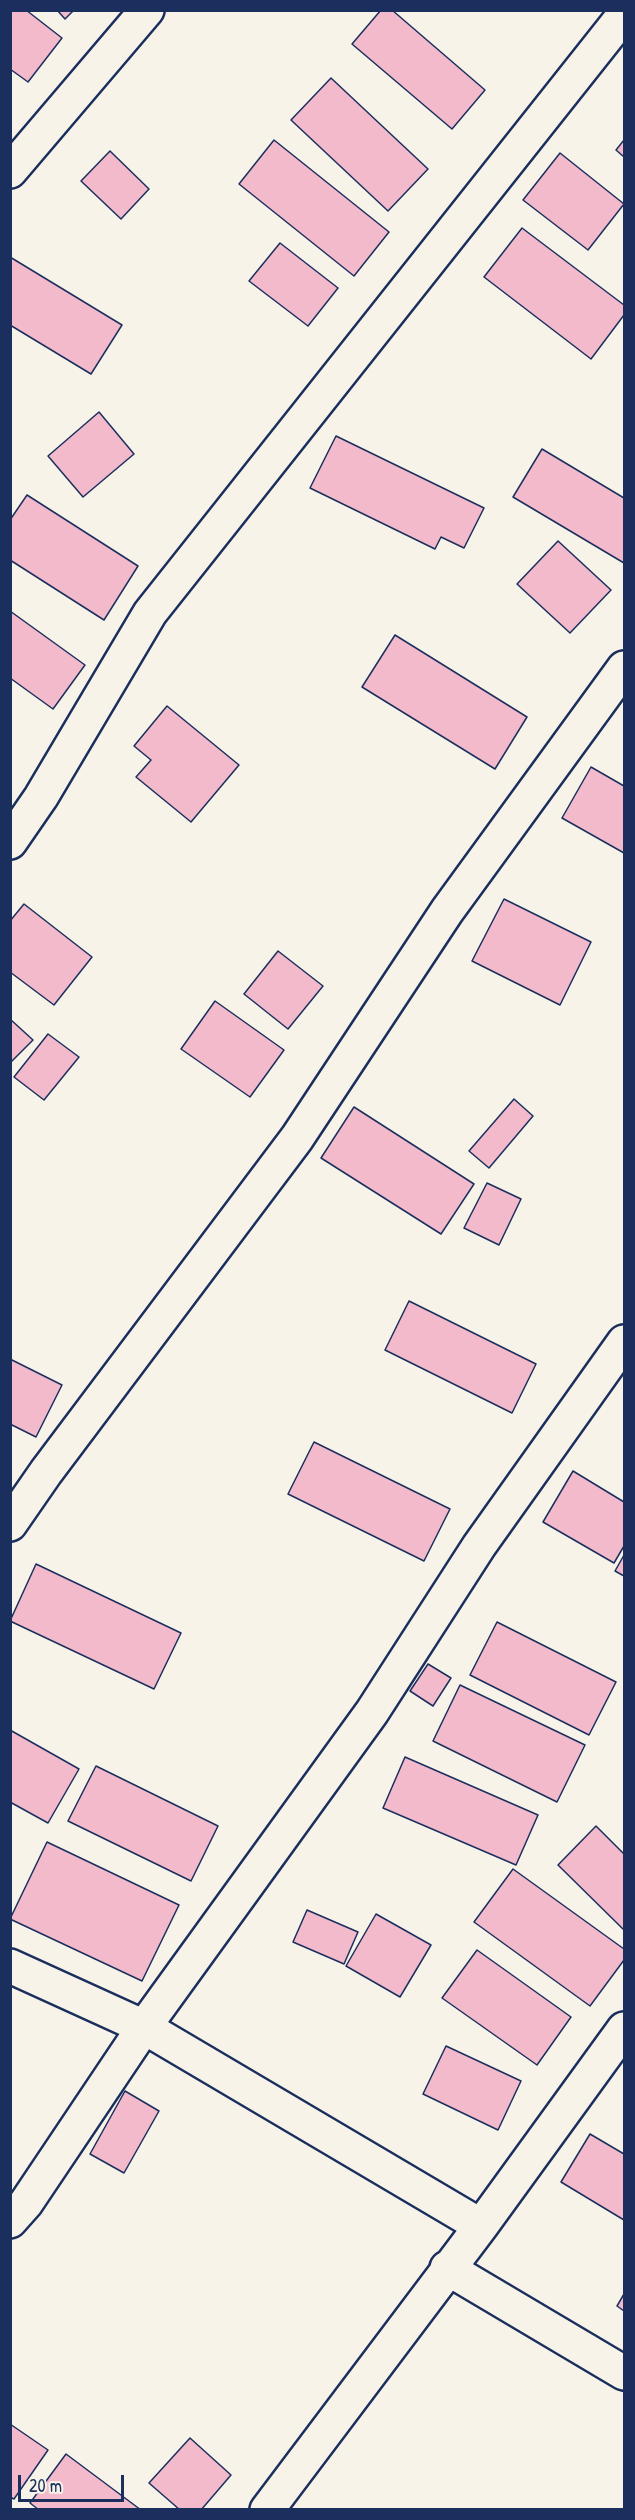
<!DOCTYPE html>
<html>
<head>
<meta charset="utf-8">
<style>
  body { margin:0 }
  #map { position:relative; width:635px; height:2520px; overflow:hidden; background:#f7f3e8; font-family:"Patrick Hand",sans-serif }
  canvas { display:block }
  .frame { position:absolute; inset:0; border:12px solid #1b2f5e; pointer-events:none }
  .scale { position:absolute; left:18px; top:2475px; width:106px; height:27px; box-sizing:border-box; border:3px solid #1b2f5e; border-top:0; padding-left:8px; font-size:18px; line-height:21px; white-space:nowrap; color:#1b2f5e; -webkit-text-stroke:4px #f7f3e8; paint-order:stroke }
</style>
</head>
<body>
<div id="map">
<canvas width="635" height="2520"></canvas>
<div class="frame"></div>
<div class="scale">20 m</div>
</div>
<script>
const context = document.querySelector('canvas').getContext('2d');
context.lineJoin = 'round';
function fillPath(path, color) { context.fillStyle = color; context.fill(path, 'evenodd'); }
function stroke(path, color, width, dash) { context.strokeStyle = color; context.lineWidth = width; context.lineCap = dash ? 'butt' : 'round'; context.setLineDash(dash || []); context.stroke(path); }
const building = new Path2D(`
  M10,10H26L62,38L28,82L10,69Z
  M57,10H74L65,19Z
  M381,10H392L485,90L452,129L352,44Z
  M331,78L428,169L388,211L291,120Z
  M274,140L389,232L354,276L239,184Z
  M624,140V157L616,150Z
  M110,151L149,189L121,219L81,181Z
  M560,153L624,204L588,250L523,200Z
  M522,228L624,305V315L591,359L484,277Z
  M280,243L338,288L308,326L249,281Z
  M10,257L122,325L91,374L10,325Z
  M99,412L134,454L83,497L48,456Z
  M336,436L484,508L464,548L441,537L435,549L310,488Z
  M542,449L624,498V563L513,497Z
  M27,495L138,566L104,620L10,560V520Z
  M558,541L611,590L570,633L517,584Z
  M10,611L85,665L53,709L10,678Z
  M395,635L527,717L495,769L362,687Z
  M167,706L239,765L191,822L136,777L151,760L134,746Z
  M591,767L624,786V853L562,818Z
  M504,899L591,942L560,1005L472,961Z
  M24,904L92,957L54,1005L10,972V921Z
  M278,951L323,986L288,1029L244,994Z
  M215,1001L284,1050L250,1097L181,1049Z
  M10,1019L33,1040L10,1063Z
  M48,1034L79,1057L44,1100L14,1077Z
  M514,1099L533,1116L489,1168L469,1151Z
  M354,1107L474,1184L441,1234L321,1158Z
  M487,1183L521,1199L499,1245L464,1228Z
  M409,1301L536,1364L512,1413L385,1350Z
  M10,1359L62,1385L36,1437L10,1424Z
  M314,1442L450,1509L424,1561L288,1494Z
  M573,1471L624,1502V1546L614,1563L543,1522Z
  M624,1555V1576L615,1571Z
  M36,1564L181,1633L154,1689L10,1621Z
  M497,1622L616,1682L589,1735L470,1675Z
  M428,1664L451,1678L433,1706L410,1691Z
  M460,1685L585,1745L557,1802L433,1741Z
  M10,1730L79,1769L48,1823L10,1802Z
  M405,1757L538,1815L516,1865L383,1808Z
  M96,1766L218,1826L191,1881L68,1821Z
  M596,1826L624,1854V1930L558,1865Z
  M47,1842L179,1905L142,1981L10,1919Z
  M513,1869L624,1949V1960L590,2006L474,1922Z
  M307,1910L358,1932L344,1964L293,1942Z
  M376,1914L431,1945L400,1997L346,1966Z
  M477,1950L571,2017L537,2065L442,1998Z
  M446,2046L521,2081L498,2130L423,2094Z
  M125,2091L159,2111L124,2173L90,2154Z
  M590,2134L624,2154V2220L561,2182Z
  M624,2294V2311L617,2306Z
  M10,2424L48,2450L14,2499L10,2497Z
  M190,2438L231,2475L201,2510H180L149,2483Z
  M66,2454L141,2510H39L30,2503Z`);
const street = new Path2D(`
  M10,171L147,10
  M10,842L41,797L150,613L624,15
  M10,1524L46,1472L297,1138L447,911L624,668
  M10,1966L144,2027L481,2226L624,2029
  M10,2221L26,2203L144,2027L372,1712L479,1546L624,1342
  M447,2268L624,2373
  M267,2510L481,2226`);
fillPath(building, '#f3bacc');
stroke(building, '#1b2f5e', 1.5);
stroke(street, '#1b2f5e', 38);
stroke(street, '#f7f3e8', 33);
</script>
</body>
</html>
